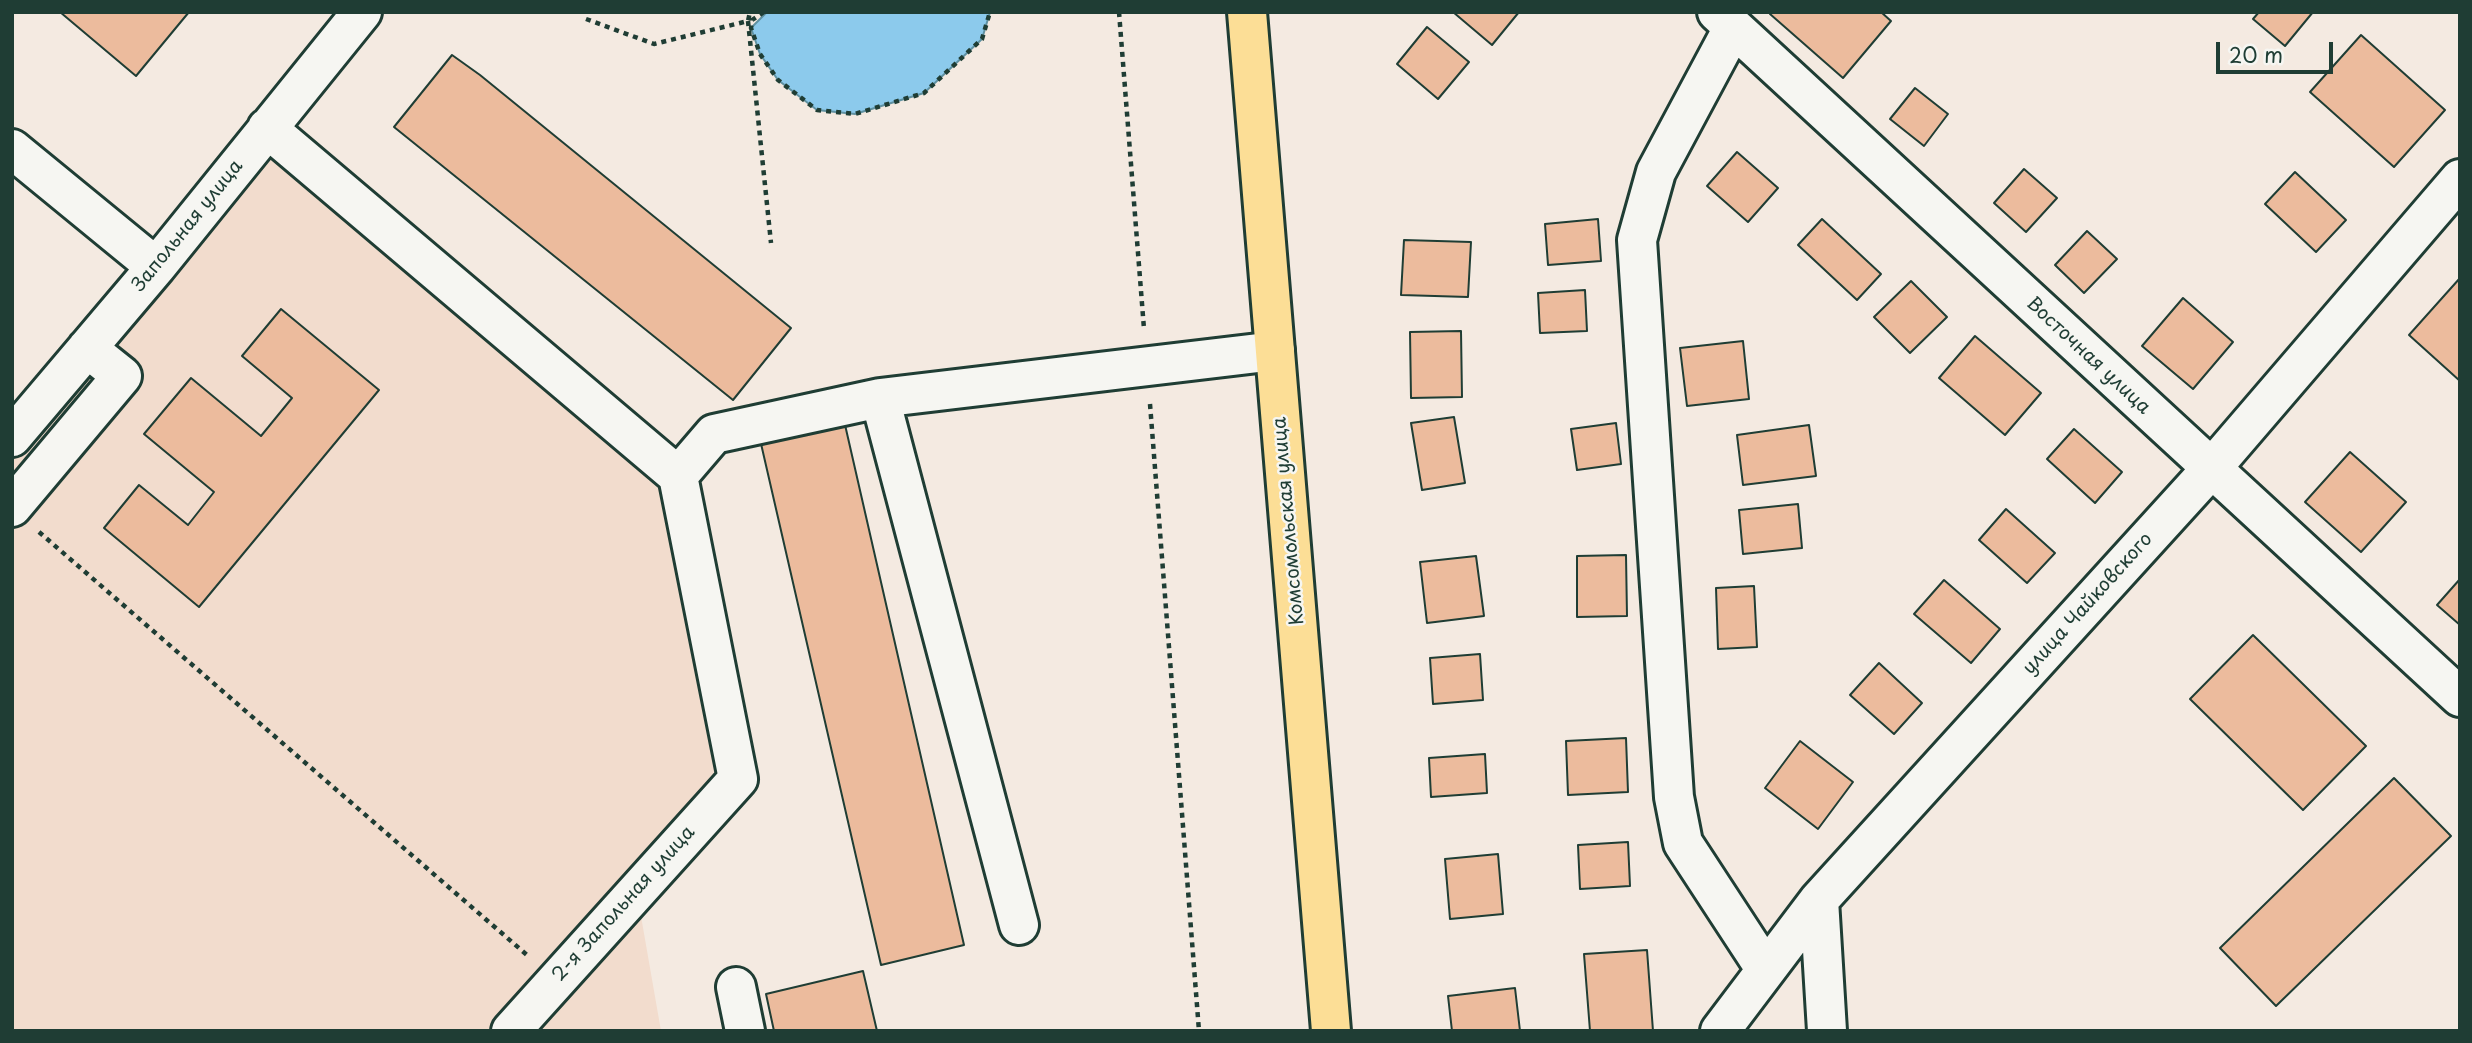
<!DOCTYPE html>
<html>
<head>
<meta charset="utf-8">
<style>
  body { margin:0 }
  #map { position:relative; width:2472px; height:1043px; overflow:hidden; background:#f4eae1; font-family:"Playpen Sans",sans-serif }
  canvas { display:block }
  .frame { position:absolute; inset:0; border:14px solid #1f3d34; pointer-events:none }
  .scale { position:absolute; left:2216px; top:42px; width:117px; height:32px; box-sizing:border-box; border:4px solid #1f3d34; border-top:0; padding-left:9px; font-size:21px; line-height:24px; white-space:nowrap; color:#1f3d34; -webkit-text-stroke:5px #f6f6f2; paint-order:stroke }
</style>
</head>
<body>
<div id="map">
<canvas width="2472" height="1043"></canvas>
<div class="frame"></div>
<div class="scale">20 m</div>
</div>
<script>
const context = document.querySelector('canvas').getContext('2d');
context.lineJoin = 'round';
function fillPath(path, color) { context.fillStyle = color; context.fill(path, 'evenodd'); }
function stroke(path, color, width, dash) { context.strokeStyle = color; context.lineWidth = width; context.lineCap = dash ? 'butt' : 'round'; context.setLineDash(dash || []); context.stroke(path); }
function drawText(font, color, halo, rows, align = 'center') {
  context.font = font + ' "Playpen Sans",sans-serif'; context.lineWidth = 5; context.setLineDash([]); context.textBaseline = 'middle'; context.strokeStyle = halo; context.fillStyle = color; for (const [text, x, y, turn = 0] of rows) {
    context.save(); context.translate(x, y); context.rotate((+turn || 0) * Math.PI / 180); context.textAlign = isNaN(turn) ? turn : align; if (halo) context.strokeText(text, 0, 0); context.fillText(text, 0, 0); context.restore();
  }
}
const built = new Path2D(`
  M268,136L673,477L732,776L504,1031H12V439Z
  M638,899L661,1031H522Z`);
const water = new Path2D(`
  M767,12H990L982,39L924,93L855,114L817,110L778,80L760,54L751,28Z`);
const building = new Path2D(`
  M60,12H189L136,76Z
  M1453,12H1519L1492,45Z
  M1771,12H1881L1891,21L1843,78L1770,14Z
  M2259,12H2313L2285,46L2253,19Z
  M1427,27L1469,62L1438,99L1397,64Z
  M2361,35L2445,110L2394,167L2310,92Z
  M452,55L480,75L791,328L733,400L394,127Z
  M1915,88L1948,114L1924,146L1890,119Z
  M1737,152L1778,188L1748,222L1707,186Z
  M2024,169L2057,198L2026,232L1994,203Z
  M2295,172L2346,220L2316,252L2265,204Z
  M1598,219L1601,261L1548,265L1545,224Z
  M1822,219L1881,274L1857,300L1798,245Z
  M2087,231L2117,259L2084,293L2055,265Z
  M1404,240L1471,242L1468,297L1401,295Z
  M2460,278V381L2409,335Z
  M1911,281L1947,317L1910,353L1874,317Z
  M1585,290L1587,331L1540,333L1538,293Z
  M2183,298L2233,342L2193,389L2142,346Z
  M281,309L379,390L199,607L104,528L139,485L188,525L214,492L144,434L191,378L261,436L292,398L242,356Z
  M1461,331L1462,397L1411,398L1410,332Z
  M1975,336L2041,393L2005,435L1939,378Z
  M1743,341L1749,399L1687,406L1680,348Z
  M843,416L964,945L881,965L759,435Z
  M1454,417L1465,483L1422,490L1411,423Z
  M1616,423L1621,464L1577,470L1571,429Z
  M1809,425L1816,476L1743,485L1737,435Z
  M2074,429L2122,472L2095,503L2047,459Z
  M2350,452L2406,502L2361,552L2305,502Z
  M1798,504L1802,548L1743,554L1739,510Z
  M2006,509L2055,553L2027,583L1979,540Z
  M1626,555L1627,616L1577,617V556Z
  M1476,556L1484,616L1427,623L1420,562Z
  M2460,579V625L2437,605Z
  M1944,580L2000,629L1971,663L1914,614Z
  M1754,586L1757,647L1718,649L1716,588Z
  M2253,635L2366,746L2303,810L2190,699Z
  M1480,654L1483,700L1433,704L1430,658Z
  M1879,663L1922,703L1894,734L1850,695Z
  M1626,738L1628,792L1568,795L1566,741Z
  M1800,741L1853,782L1818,829L1765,788Z
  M1485,754L1487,793L1431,797L1429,758Z
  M2394,778L2451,836L2276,1006L2220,948Z
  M1628,842L1630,886L1580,889L1578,845Z
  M1498,854L1503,914L1450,919L1445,859Z
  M1647,950L1653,1031H1590L1584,954Z
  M863,971L877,1031H774L766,994Z
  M1515,988L1520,1031H1452L1448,996Z`);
const path = new Path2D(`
  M764,12L752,20L751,28L760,54L778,80L817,110L855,114L924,93L982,39L990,12
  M1119,12L1144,329
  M586,19L654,44L748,21L750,12
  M748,21L771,243
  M1150,404L1199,1031
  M39,532L527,955`);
const minor = new Path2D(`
  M1717,12L2460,697
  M1733,28L1656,172L1637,240L1674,797L1683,843L1766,970
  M267,128L678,476L738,779L511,1031
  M12,149L156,267
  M880,398L1019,925
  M12,437L156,267L362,12
  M678,476L714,434L880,398L1275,351
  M12,507L122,376L87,348
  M1819,900L1827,1031
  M736,987L745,1031
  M1720,1031L1819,900L2211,469L2460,179`);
const major = new Path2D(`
  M1247,12L1331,1031`);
const streetNames = [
  ["Запольная улица",188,226,-51],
  ["Восточная улица",2088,356,43],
  ["Комсомольская улица",1289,521,-95],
  ["улица Чайковского",2088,604,-48],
  ["2-я Запольная улица",624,904,-48]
];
fillPath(built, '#f2dccd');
fillPath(water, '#8ccaec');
stroke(water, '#6092a2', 2);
fillPath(building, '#ecbb9d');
stroke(building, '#1f3d34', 2);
stroke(minor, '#1f3d34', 44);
stroke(major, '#1f3d34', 44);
stroke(path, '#1f3d34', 4.5, [5, 5]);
stroke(minor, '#f6f6f2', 38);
stroke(major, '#fcde96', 38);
drawText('19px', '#1f3d34', '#f6f6f2', streetNames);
</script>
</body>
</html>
